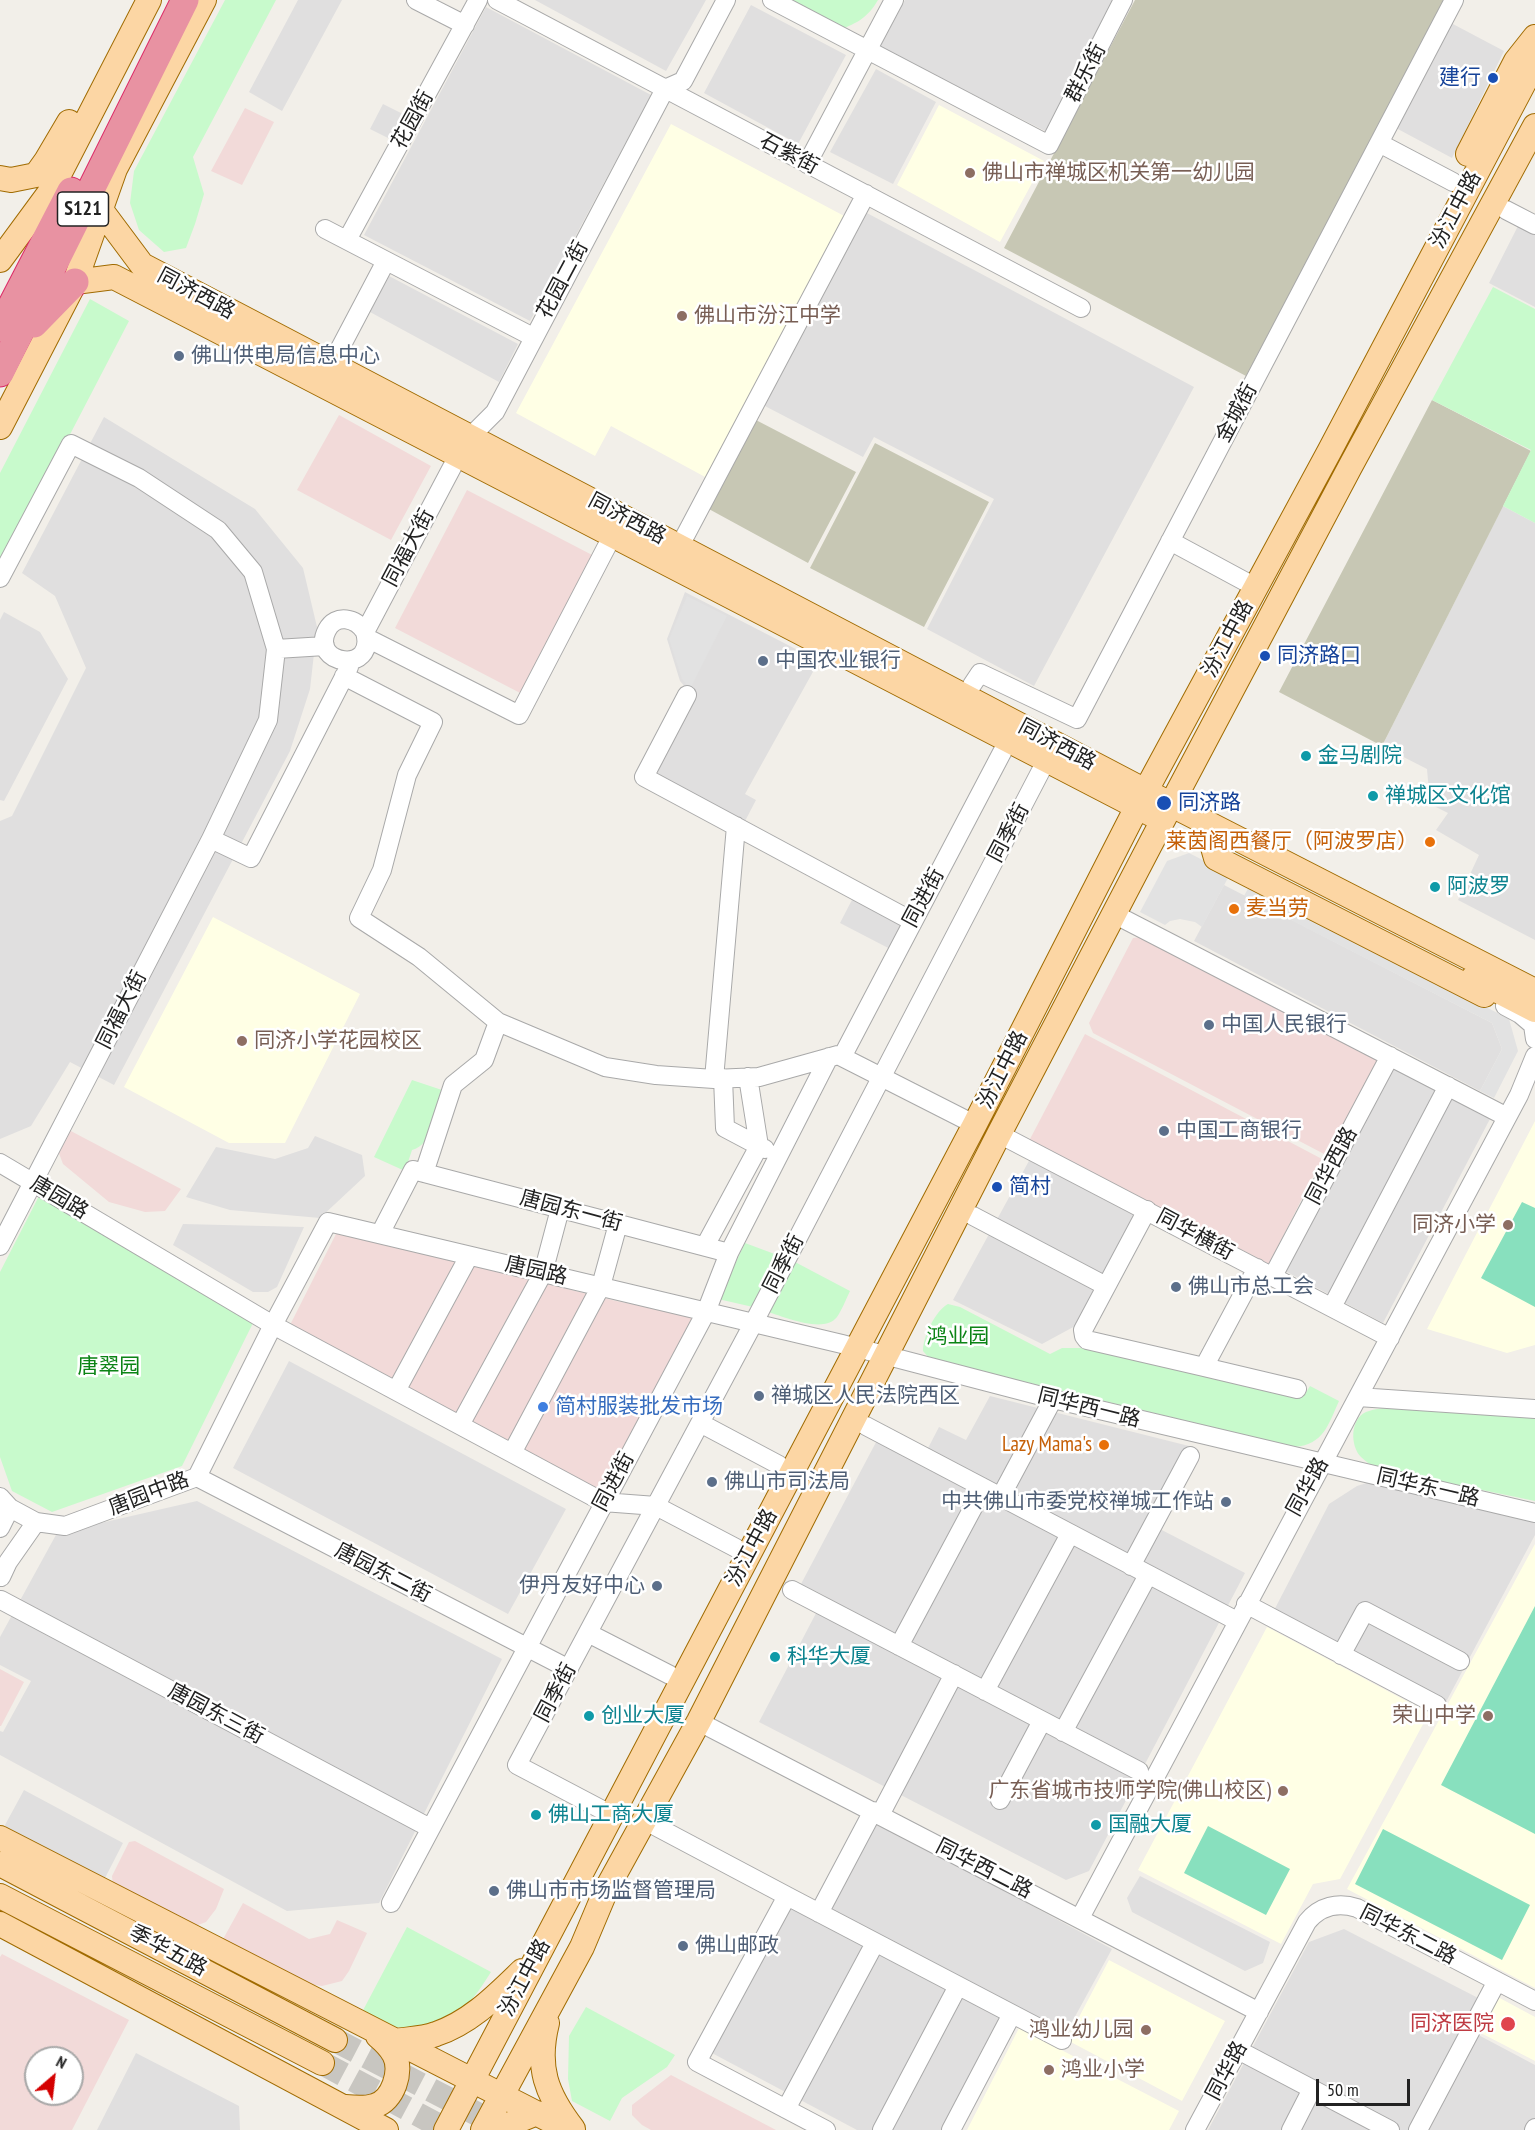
<!DOCTYPE html>
<html>
<head>
<meta charset="utf-8">
<style>
  body { margin:0 }
  #map { position:relative; width:1535px; height:2130px; overflow:hidden; background:#f2efe9; font-family:"PT Sans Narrow",sans-serif }
  canvas { display:block }
  .north { position:absolute; left:24px; top:2046px; width:60px; height:60px; box-sizing:border-box; background:#fff; border:2px solid #a7a7a7; border-radius:50%; rotate:28deg; font-size:16px; font-weight:700; line-height:24px; text-align:center; color:#222 }
  .north::after { content:''; display:block; margin:auto; width:21px; height:27px; background:#d40000; clip-path:polygon(50% 0,100% 100%,50% 72%,0 100%) }
  .scale { position:absolute; left:1316px; top:2079px; width:94px; height:27px; box-sizing:border-box; border:3px solid #222; border-top:0; padding-left:8px; font-size:18px; line-height:21px; white-space:nowrap; color:#222; -webkit-text-stroke:4px #fff; paint-order:stroke }
</style>
</head>
<body>
<div id="map">
<canvas width="1535" height="2130"></canvas>
<div class="north">N</div>
<div class="scale">50 m</div>
</div>
<script>
const context = document.querySelector('canvas').getContext('2d');
context.lineJoin = 'round';
function fillPath(path, color) { context.fillStyle = color; context.fill(path, 'evenodd'); }
function stroke(path, color, width, dash) { context.strokeStyle = color; context.lineWidth = width; context.lineCap = dash ? 'butt' : 'round'; context.setLineDash(dash || []); context.stroke(path); }
function drawText(font, color, halo, rows, align = 'center') {
  context.font = font + ' "PT Sans Narrow","Noto Sans SC",sans-serif'; context.lineWidth = 5; context.setLineDash([]); context.textBaseline = 'middle'; context.strokeStyle = halo; context.fillStyle = color; for (const [text, x, y, turn = 0] of rows) {
    context.save(); context.translate(x, y); context.rotate((+turn || 0) * Math.PI / 180); context.textAlign = isNaN(turn) ? turn : align; if (halo) context.strokeText(text, 0, 0); context.fillText(text, 0, 0); context.restore();
  }
}
const residential = new Path2D(`
  M298,0H342L282,111L249,92Z
  M535,0H706L666,71Z
  M905,0H1115L1045,131L880,47Z
  M751,5L846,55L798,144L704,93Z
  M486,7L651,95L530,321L364,235Z
  M1451,23L1504,51L1452,158L1396,128Z
  M876,69L936,102L893,184L830,152Z
  M383,104L403,114L390,139L370,129Z
  M865,212L1194,387L1034,686L927,629L994,499L874,437L863,457L763,405Z
  M1518,226L1535,235V307L1489,283Z
  M389,276L518,344L499,382L370,312Z
  M104,417L255,509L303,568L317,627L310,689L290,751L114,1085L70,1062L31,1126L0,1139V821L12,816L86,668L55,596L22,573Z
  M1503,506L1535,523V940L1458,900L1479,855L1436,830L1448,813L1430,804L1427,769L1382,746Z
  M685,592L819,661L745,794L756,800L743,825L652,778L691,694L680,681L667,639Z
  M4,612L40,632L68,679L4,801L0,800V620Z
  M1224,885L1492,1023L1502,1049L1480,1091L1194,941Z
  M855,894L909,923L894,951L840,923Z
  M1393,1066L1491,1117L1383,1323L1285,1271Z
  M315,1136L362,1155L365,1176L320,1218L230,1210L186,1197L216,1147L275,1159L308,1148Z
  M1030,1159L1135,1215L1077,1325L1042,1344L953,1300Z
  M183,1224L304,1227L277,1287L268,1292H253L173,1245Z
  M289,1361L566,1509L508,1614L233,1468Z
  M990,1396L1197,1448L1156,1527L1245,1573L1089,1871L1066,1880L759,1722L825,1596L801,1584L883,1429L926,1452L939,1427L966,1440Z
  M1373,1481L1535,1522V1535L1439,1715L1267,1624L1329,1504L1357,1486Z
  M197,1501L502,1659L379,1903L287,1911L0,1755V1731L3,1732L31,1681L0,1665V1637L57,1533Z
  M24,1790L123,1843L105,1878L101,1881L7,1830L5,1825Z
  M873,1820L1112,1949L1066,2033L1014,2006L948,2130H857L710,2052L789,1904L819,1921Z
  M1140,1876L1270,1942L1263,1963L1245,1971L1132,1912L1127,1898Z
  M1344,1929L1484,2001L1469,2030L1535,2065V2130H1208L1309,1942Z
  M136,2053L239,2106L240,2130H97Z`);
const commercial = new Path2D(`
  M245,108L274,122L242,185L211,171Z
  M339,415L431,466L391,540L297,490Z
  M467,490L596,557L524,695L395,628Z
  M1141,937L1377,1057L1379,1064L1332,1150L1326,1155L1093,1033L1089,1023L1133,938Z
  M1085,1034L1322,1159L1269,1264L1029,1141Z
  M67,1129L181,1189L165,1211L145,1212L109,1202L63,1164L57,1148Z
  M337,1232L616,1301L694,1316L602,1489H591L290,1325Z
  M0,1669L24,1682L1,1726H0Z
  M135,1841L224,1889L216,1909L206,1922L190,1928L113,1886L112,1876L129,1842Z
  M243,1903L309,1939L330,1934L337,1920L367,1933L349,1971L342,1981L322,1986L300,1983L222,1941Z
  M2,1954L129,2020L72,2130H0V1957ZM36,2058H72V2094H36Z
  M671,2075L776,2130H651L642,2125L632,2115V2105Z`);
const education = new Path2D(`
  M939,105L1044,161L1000,242L897,185Z
  M671,124L848,218L707,478L611,426L595,456L516,413Z
  M213,917L360,994L285,1143H229L124,1087Z
  M1535,1121V1345L1507,1353L1427,1329Z
  M1535,1544V1988L1347,1889Z
  M1267,1627L1429,1713L1340,1879L1313,1884L1281,1944L1138,1870Z
  M1109,1960L1225,2021L1182,2101L1067,2040Z
  M1496,1996L1535,2017V2061L1477,2031Z
  M1019,2028L1179,2111L1169,2130H967Z`);
const construction = new Path2D(`
  M1135,0H1445L1246,376L1004,248Z
  M1432,400L1531,451L1382,746L1279,692Z
  M754,419L856,472L808,563L707,508Z
  M875,443L989,502L924,627L810,568Z`);
const park = new Path2D(`
  M225,0H276L193,157L204,194L195,224L186,248L164,252L139,230L130,203L134,171Z
  M782,0H878C868,17 858,23 839,30Z
  M1493,287L1535,309V523L1503,506L1531,450L1432,400Z
  M90,299L129,321L0,569V473Z
  M412,1080L445,1091C438,1109 433,1145 412,1150L405,1171L374,1157Z
  M39,1196L253,1323L182,1466L52,1512L12,1491L0,1457V1272Z
  M745,1243L780,1256L753,1307L718,1299Z
  M795,1262L850,1291C846,1299 842,1310 837,1317C824,1334 785,1317 768,1312Z
  M948,1304L960,1307L1050,1354L1062,1348H1080L1301,1396L1305,1394L1310,1386L1339,1401C1328,1425 1324,1444 1295,1447L930,1359L923,1351C923,1337 935,1311 948,1304Z
  M1404,1408L1535,1413V1501L1376,1468C1371,1465 1365,1461 1361,1457C1350,1446 1350,1419 1366,1412C1377,1407 1393,1408 1404,1408Z
  M407,1927L491,1972C485,1981 479,1991 472,1999C439,2037 403,2033 360,2016Z
  M586,2007L675,2055L667,2067L622,2098L610,2121L572,2101L568,2079L569,2036Z`);
const pitch = new Path2D(`
  M1522,1202L1535,1208V1307L1481,1278Z
  M1535,1606V1834L1441,1785Z
  M1208,1826L1290,1869L1266,1915L1184,1873Z
  M1383,1829L1530,1905L1502,1960L1355,1884Z`);
const parking = new Path2D(`
  M687,596L727,616L690,689L682,679L669,639Z
  M1189,853L1230,874L1202,927L1195,922L1180,919L1170,921L1165,925L1140,912L1167,861Z
  M1250,885L1509,1019L1518,1051L1494,1098L1480,1091L1502,1049L1492,1023L1244,896Z`);
const majorTunnel = new Path2D(`
  M335,2040L506,2129
  M322,2063L447,2130`);
const minor = new Path2D(`
  M416,0L465,25
  M497,0L1081,308
  M772,0L1049,145L1123,0
  M665,89L683,81L726,0
  M1379,143L1453,182
  M807,164L894,0
  M1506,210L1535,225
  M325,229L533,337
  M347,240L478,0
  M337,354L386,261
  M685,536L866,194
  M1170,541L1246,582
  M0,578L71,444L139,478L218,530L253,572L276,649L268,720L211,839
  M365,632C356,618 336,613 327,630C309,665 377,675 365,632L458,456L470,437L495,412L665,89
  M367,638L519,715L607,546
  M276,649L325,646
  M344,676L433,722L407,775L382,870L359,918L419,957L498,1022L605,1067L656,1075L714,1079L759,1077L838,1055L964,1119
  M972,685L980,673L1077,719L1454,0
  M687,695L644,777L912,921
  M1114,914L1507,1117
  M1505,1006L1520,1014L1533,1025L1535,1039
  M842,1057L1008,741
  M748,1077L759,1146L765,1149
  M714,1079L736,826
  M999,1134L1390,1338
  M0,1163L273,1325L603,1502L656,1506L736,1548
  M424,1173L453,1085L484,1060L498,1022
  M1147,1210L1083,1330L1084,1336L1087,1340L1204,1367L1257,1268
  M973,1216L1106,1286
  M380,1234L413,1170L729,1253
  M0,1246L211,839L251,858L349,667
  M705,1246L759,1146L725,1128L723,1078
  M1273,1276L1390,1056
  M1332,1307L1448,1086
  M1204,1367L1297,1389
  M396,1391L469,1256
  M1358,1397L1535,1409
  M700,1423L779,1465
  M460,1425L543,1273L560,1209
  M866,1426L1237,1621
  M512,1453L601,1286L618,1224
  M197,1477L569,1669
  M0,1497L10,1508L36,1522L65,1526L197,1477L273,1325L328,1222L842,1344L1053,1399L1535,1513
  M1000,1498L1053,1399
  M0,1528L10,1508
  M1131,1566L1190,1456
  M1,1577L8,1562L36,1522
  M792,1590L1139,1771
  M1,1600L430,1828
  M1246,1604L1437,1705
  M588,1633L670,1675
  M899,1646L983,1489
  M1341,1655L1365,1611L1460,1661
  M985,1691L1070,1534
  M709,1727L1259,2012
  M1063,1732L1148,1575
  M1000,1800L1042,1721
  M612,1815L517,1765L753,1324L1046,761
  M880,1815L954,1674
  M655,1826L787,1896
  M391,1903L706,1312L729,1253L829,1057
  M819,1913L873,1811
  M1080,1918C1226,1643 1373,1369 1519,1095L1535,1056
  M1238,2050L1390,2130
  M786,2109L875,1943
  M826,2130L697,2062L787,1896L1062,2040
  M882,2130L958,1986
  M951,2130L1012,2014
  M1195,2130L1307,1922C1320,1906 1338,1902 1357,1908L1535,2001
  M1291,2130L1312,2089
  M1418,2130L1497,1981
  M1534,2130L1535,2128`);
const major = new Path2D(`
  M1468,154L1516,61L1535,37
  M0,178L11,180L36,175L46,161L69,122
  M101,210L142,265L1172,805L1535,991
  M0,260L50,192L149,0
  M75,282L114,277L1151,814
  M0,427L75,282L115,169L204,0
  M1212,844L1216,858L1484,995
  M1473,978L1535,1010
  M0,1838L569,2130
  M0,1864L335,2040
  M0,1896L322,2063
  M0,1924L386,2130
  M547,2023C536,2067 546,2094 573,2129
  M395,2041C408,2039 423,2039 436,2034C471,2022 496,1996 522,1971
  M345,2107C355,2108 365,2109 374,2106C393,2101 403,2071 394,2054C390,2047 384,2041 378,2036
  M446,2130L975,1124L1137,807L1329,452L1535,62
  M483,2130L582,1947L606,1890L699,1721L999,1134L1163,820L1350,467L1535,126
  M495,2130L537,2113`);
const highway = new Path2D(`
  M34,324L75,282
  M0,328L71,191
  M0,373L185,0`);
const markers = [
  [1493,78,6,"#1a4fb4"],
  [970,173,6,"#8d6e63"],
  [682,316,6,"#8d6e63"],
  [179,356,6,"#5c6f8a"],
  [1265,656,6,"#1a4fb4"],
  [763,661,6,"#5c6f8a"],
  [1306,756,6,"#0f9aa8"],
  [1373,796,6,"#0f9aa8"],
  [1164,803,8,"#1a4fb4"],
  [1430,842,6,"#e8710a"],
  [1435,887,6,"#0f9aa8"],
  [1234,909,6,"#e8710a"],
  [1209,1025,6,"#5c6f8a"],
  [242,1041,6,"#8d6e63"],
  [1164,1131,6,"#5c6f8a"],
  [997,1187,6,"#1a4fb4"],
  [1508,1225,6,"#8d6e63"],
  [1176,1287,6,"#5c6f8a"],
  [759,1396,6,"#5c6f8a"],
  [543,1407,6,"#3f7fe0"],
  [1104,1445,6,"#e8710a"],
  [712,1482,6,"#5c6f8a"],
  [1226,1502,6,"#5c6f8a"],
  [657,1586,6,"#5c6f8a"],
  [775,1657,6,"#0f9aa8"],
  [589,1716,6,"#0f9aa8"],
  [1488,1716,6,"#8d6e63"],
  [1283,1791,6,"#8d6e63"],
  [536,1815,6,"#0f9aa8"],
  [1096,1825,6,"#0f9aa8"],
  [494,1891,6,"#5c6f8a"],
  [683,1946,6,"#5c6f8a"],
  [1508,2024,8,"#e0444e"],
  [1146,2030,6,"#8d6e63"],
  [1049,2070,6,"#8d6e63"]
];
const shields = [
  [83,209,51]
];
const shieldNames = [
  ["S121",83,209]
];
const streetNames = [
  ["群乐街",1086,73,-63],
  ["花园街",413,120,-61],
  ["石紫街",789,154,28],
  ["汾江中路",1456,210,-62],
  ["花园二街",563,280,-62],
  ["同济西路",196,294,28],
  ["金城街",1237,413,-62],
  ["同济西路",627,519,28],
  ["同福大街",409,548,-62],
  ["汾江中路",1228,639,-62],
  ["同济西路",1057,745,28],
  ["同季街",1009,833,-62],
  ["同进街",924,898,-62],
  ["同福大街",122,1010,-63],
  ["汾江中路",1003,1070,-63],
  ["同华西路",1332,1166,-62],
  ["唐园路",59,1198,31],
  ["唐园东一街",571,1211,15],
  ["同华横街",1195,1235,28],
  ["同季街",784,1264,-63],
  ["唐园路",536,1271,13],
  ["同华西一路",1089,1408,14],
  ["同进街",614,1482,-62],
  ["同华路",1308,1487,-61],
  ["同华东一路",1428,1488,13],
  ["唐园中路",149,1494,-21],
  ["汾江中路",752,1548,-62],
  ["唐园东二街",383,1573,27],
  ["同季街",556,1693,-62],
  ["唐园东三街",216,1714,28],
  ["同华西二路",984,1869,27],
  ["同华东二路",1408,1935,27],
  ["季华五路",168,1951,28],
  ["汾江中路",525,1978,-62],
  ["同华路",1227,2071,-62]
];
const transitNames = [
  ["建行",1481,78,"right"],
  ["同济路口",1277,656],
  ["同济路",1178,803],
  ["简村",1009,1187]
];
const educationNames = [
  ["佛山市禅城区机关第一幼儿园",982,173],
  ["佛山市汾江中学",694,316],
  ["同济小学花园校区",254,1041],
  ["同济小学",1496,1225,"right"],
  ["荣山中学",1476,1716,"right"],
  ["广东省城市技师学院(佛山校区)",1271,1791,"right"],
  ["鸿业幼儿园",1134,2030,"right"],
  ["鸿业小学",1061,2070]
];
const serviceNames = [
  ["佛山供电局信息中心",191,356],
  ["中国农业银行",775,661],
  ["中国人民银行",1221,1025],
  ["中国工商银行",1176,1131],
  ["佛山市总工会",1188,1287],
  ["禅城区人民法院西区",771,1396],
  ["佛山市司法局",724,1482],
  ["中共佛山市委党校禅城工作站",1214,1502,"right"],
  ["伊丹友好中心",645,1586,"right"],
  ["佛山市市场监督管理局",506,1891],
  ["佛山邮政",695,1946]
];
const cultureNames = [
  ["金马剧院",1318,756],
  ["禅城区文化馆",1385,796],
  ["阿波罗",1447,887],
  ["科华大厦",787,1657],
  ["创业大厦",601,1716],
  ["佛山工商大厦",548,1815],
  ["国融大厦",1108,1825]
];
const foodNames = [
  ["莱茵阁西餐厅（阿波罗店）",1418,842],
  ["麦当劳",1246,909,"left"],
  ["Lazy Mama's",1092,1445]
];
const parkNames = [
  ["鸿业园",958,1337],
  ["唐翠园",109,1367]
];
const shopNames = [
  ["简村服装批发市场",555,1407]
];
const healthNames = [
  ["同济医院",1494,2024]
];
fillPath(residential, '#e0dfdf');
fillPath(commercial, '#f2dad9');
fillPath(education, '#ffffe5');
fillPath(construction, '#c7c7b4');
fillPath(park, '#c8facc');
fillPath(pitch, '#88e0be');
fillPath(parking, '#e2e2e2');
stroke(majorTunnel, '#c8c6c1', 24, [24, 12]);
stroke(minor, '#a9a9a9', 20);
stroke(major, '#a06b00', 26);
stroke(highway, '#dc2a67', 29);
stroke(minor, '#fff', 18);
stroke(major, '#fcd6a4', 24);
stroke(highway, '#e892a2', 27);
for (const [x, y, r, color] of markers) { const dot = new Path2D(); dot.arc(x, y, r, 0, 2 * Math.PI); context.fillStyle = color; context.fill(dot); stroke(dot, '#fff', 2); }
for (const [x, y, w] of shields) { const box = new Path2D(); box.roundRect(x - w / 2, y - 17, w, 34, 4.5); context.fillStyle = '#fff'; context.fill(box); stroke(box, '#222', 1.5); }
drawText('bold 20px', '#222', null, shieldNames);
drawText('21px', '#222', '#fff', streetNames);
drawText('21px', '#164399', '#fff', transitNames, 'left');
drawText('21px', '#785e54', '#fff', educationNames, 'left');
drawText('21px', '#4e5e75', '#fff', serviceNames, 'left');
drawText('21px', '#0d838f', '#fff', cultureNames, 'left');
drawText('21px', '#c56008', '#fff', foodNames, 'right');
drawText('21px', '#0c8416', '#fff', parkNames);
drawText('21px', '#366cbe', '#fff', shopNames, 'left');
drawText('21px', '#be3a42', '#fff', healthNames, 'right');
</script>
</body>
</html>
